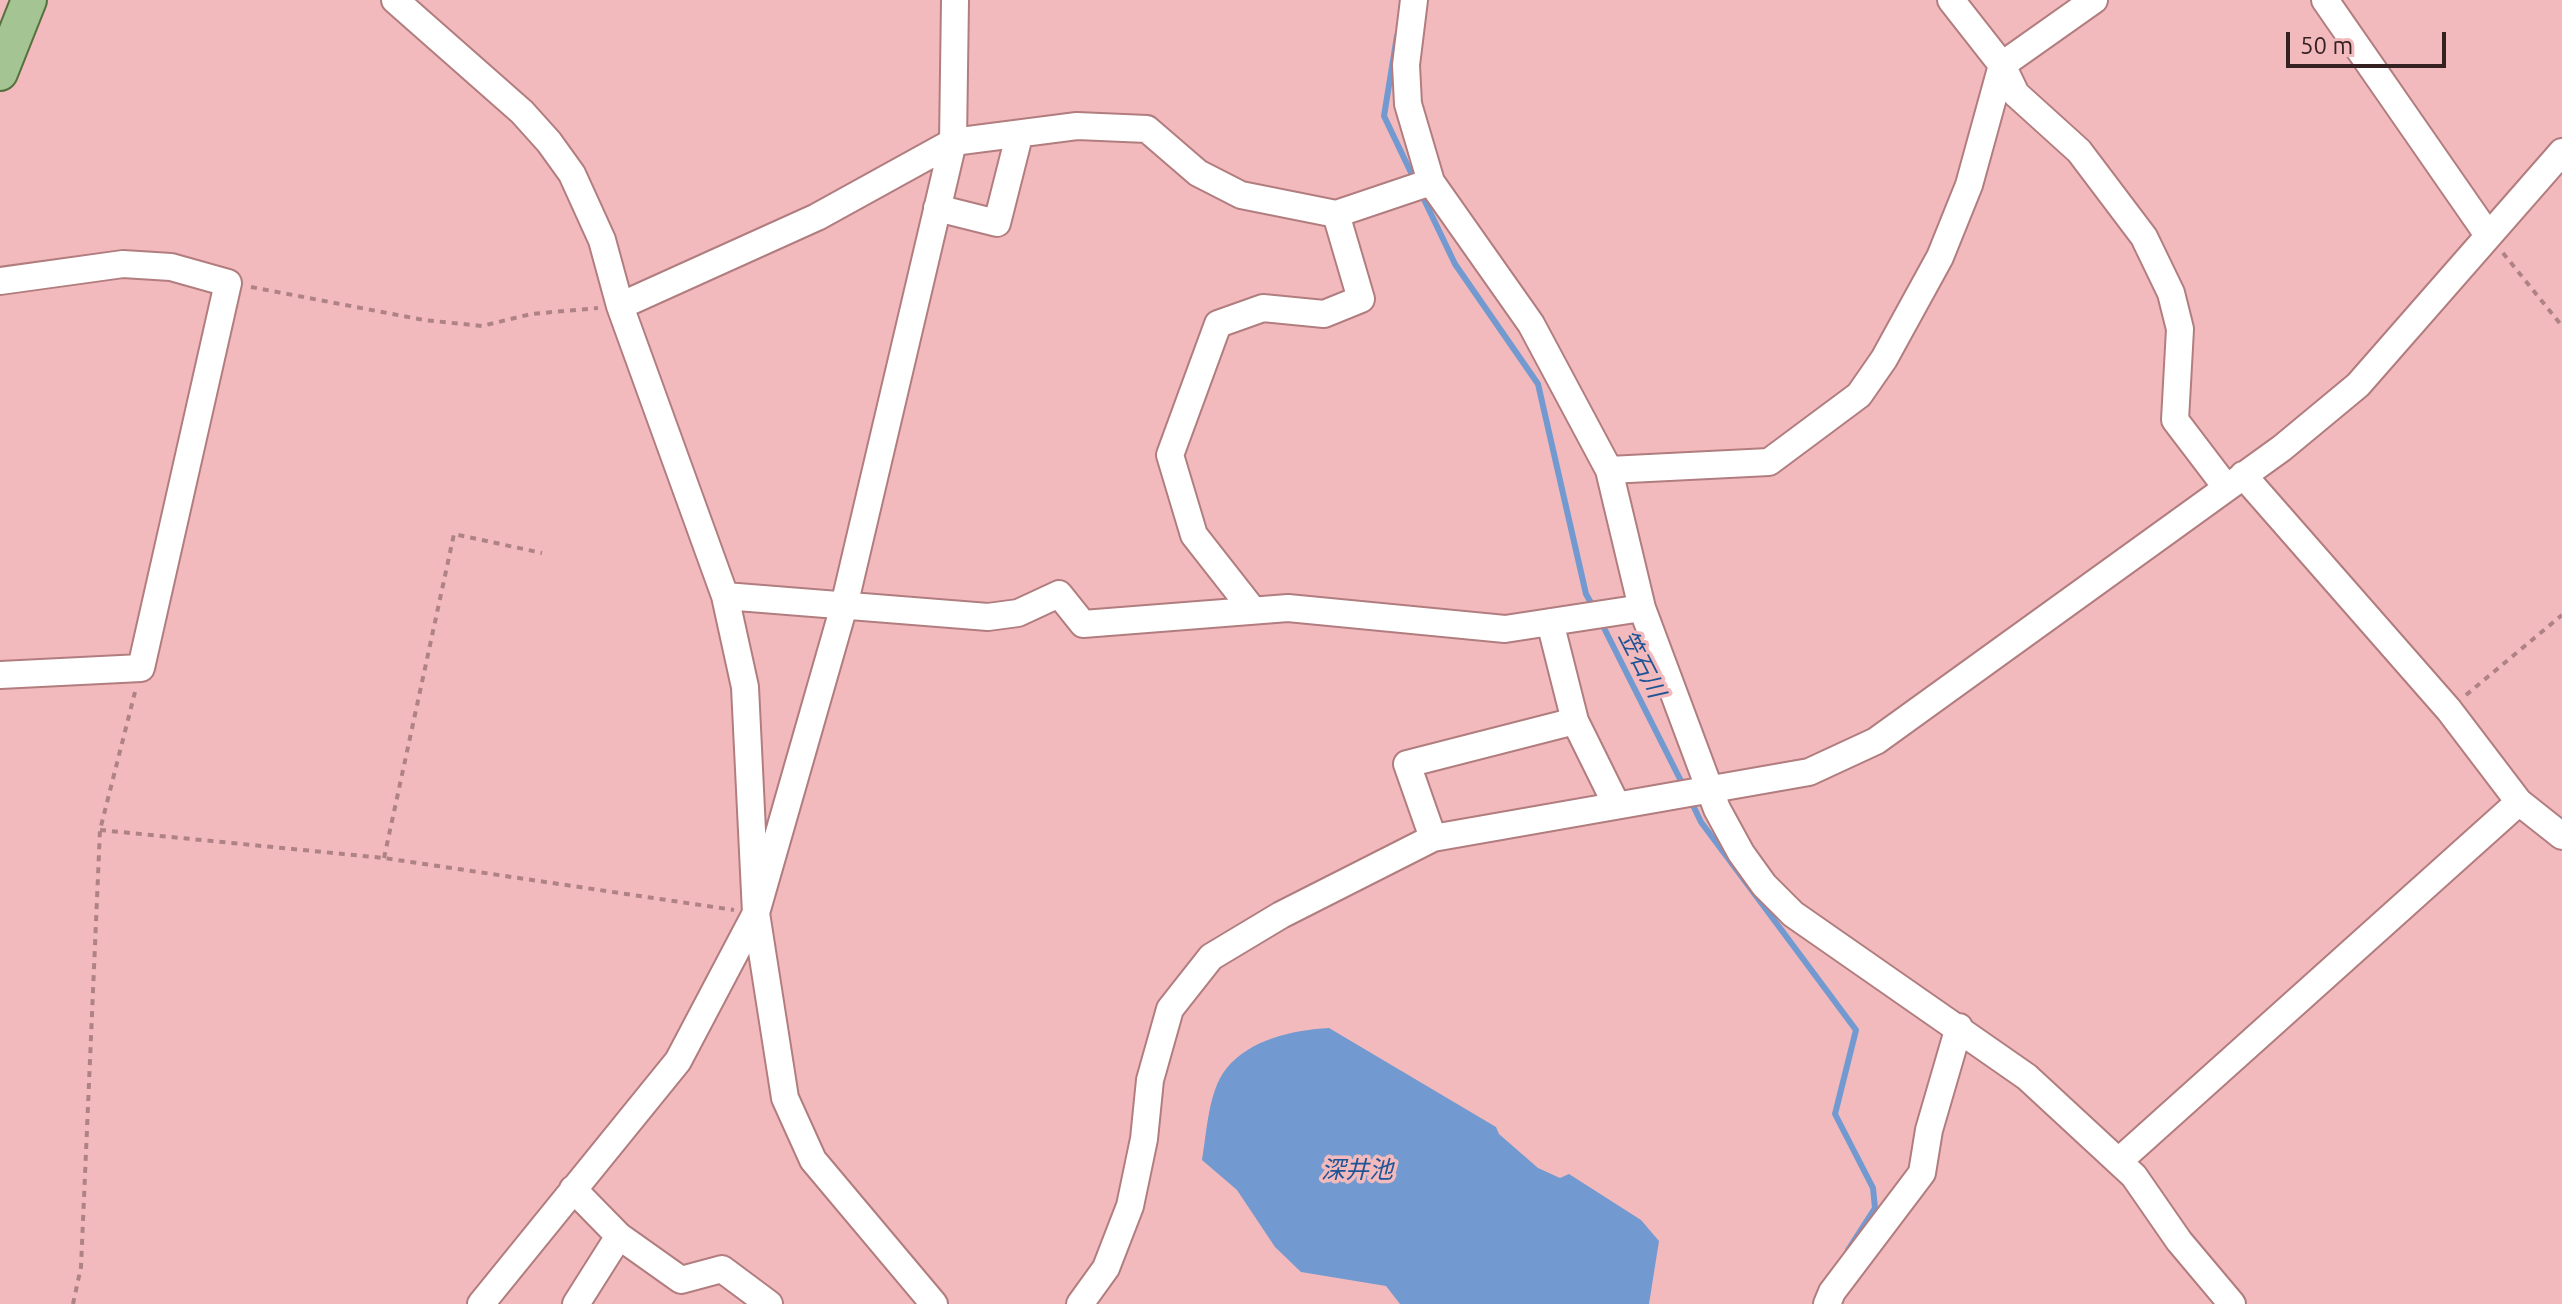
<!DOCTYPE html>
<html>
<head>
<meta charset="utf-8">
<style>
  body { margin:0 }
  #map { position:relative; width:2562px; height:1304px; overflow:hidden; background:#f2babc; font-family:Ubuntu,sans-serif }
  canvas { display:block }
  .scale { position:absolute; left:2286px; top:32px; width:160px; height:36px; box-sizing:border-box; border:4px solid #362122; border-top:0; padding-left:10px; font-size:24px; line-height:28px; white-space:nowrap; color:#362122; -webkit-text-stroke:6px #f2babc; paint-order:stroke }
</style>
</head>
<body>
<div id="map">
<canvas width="2562" height="1304"></canvas>
<div class="scale">50 m</div>
</div>
<script>
const context = document.querySelector('canvas').getContext('2d');
context.lineJoin = 'round';
function fillPath(path, color) { context.fillStyle = color; context.fill(path, 'evenodd'); }
function stroke(path, color, width, dash) { context.strokeStyle = color; context.lineWidth = width; context.lineCap = dash ? 'butt' : 'round'; context.setLineDash(dash || []); context.stroke(path); }
function drawText(font, color, halo, rows, align = 'center') {
  context.font = font + ' Ubuntu,"Noto Sans JP",sans-serif'; context.lineWidth = 7; context.setLineDash([]); context.textBaseline = 'middle'; context.strokeStyle = halo; context.fillStyle = color; for (const [text, x, y, turn = 0] of rows) {
    context.save(); context.translate(x, y); context.rotate((+turn || 0) * Math.PI / 180); context.textAlign = isNaN(turn) ? turn : align; if (halo) context.strokeText(text, 0, 0); context.fillText(text, 0, 0); context.restore();
  }
}
const water = new Path2D(`
  M1329,1028L1496,1127L1499,1134L1538,1168L1560,1178L1569,1174L1641,1220L1659,1241L1649,1304H1400L1386,1286L1301,1272L1275,1247L1237,1190L1202,1160C1207,1132 1208,1092 1226,1069C1250,1039 1294,1030 1329,1028Z`);
const stream = new Path2D(`
  M1397,36L1384,116L1415,181
  M1420,191L1455,264L1538,384L1586,594L1595,610
  M1600,620L1683,785
  M1690,799L1701,822L1856,1030L1835,1114L1873,1188L1875,1208L1848,1250`);
const path = new Path2D(`
  M2503,253L2562,326
  M251,287L424,320L482,326L531,314L598,308
  M2466,695L2562,615
  M100,830L384,858L734,910
  M384,858L454,534L542,553
  M73,1304L81,1267L100,830L135,692`);
const minor = new Path2D(`
  M395,0L522,112L549,142L572,174L602,240L620,306L725,596L745,687L756,913L785,1098L813,1160L934,1304
  M1414,0L1406,65L1408,104L1431,182L1531,324L1609,470L1642,608L1717,809L1741,853L1764,885L1793,914L2027,1077L2134,1176L2179,1241L2232,1304
  M1951,0L2002,65L2094,0
  M2325,0L2488,235
  M2002,65L2016,94L2079,151L2144,237L2171,293L2180,329L2175,420L2226,487
  M937,208L997,223L1019,136
  M0,281L123,264L171,267L228,283L141,668L0,675
  M620,306L817,217L953,142L1077,126L1147,129L1198,173L1241,195L1336,214L1431,182
  M1609,470L1769,462L1859,395L1884,359L1940,257L1969,185L2002,65
  M2243,475L2449,710L2519,802L2562,836
  M725,596L988,617L1018,613L1059,594L1083,624L1288,608L1505,629L1642,608
  M1252,609L1194,535L1170,455L1218,324L1263,308L1324,314L1361,299L1336,214
  M1550,622L1575,721L1616,804
  M1433,838L1407,764L1575,721
  M2119,1161L2519,802
  M573,1189L619,1236L681,1280L722,1269L769,1304
  M481,1304L678,1061L756,913L844,606L953,142L955,0
  M576,1304L619,1236
  M1080,1304L1106,1268L1130,1206L1144,1139L1150,1080L1170,1009L1211,957L1281,915L1433,838L1809,772L1876,741L2282,448L2358,385L2562,152
  M1827,1304L1832,1292L1922,1173L1929,1130L1959,1027`);
const major = new Path2D(`
  M0,73L29,0`);
const waterNames = [
  ["笠石川",1642,664,63],
  ["深井池",1357,1170]
];
fillPath(water, '#729ad0');
stroke(stream, '#729ad0', 6);
stroke(minor, '#b17d7f', 30);
stroke(major, '#56713d', 38);
stroke(path, '#af8385', 4, [6, 6]);
stroke(minor, '#fff', 26);
stroke(major, '#a4c494', 34);
drawText('italic 24px', '#1e5395', '#f2babc', waterNames);
</script>
</body>
</html>
